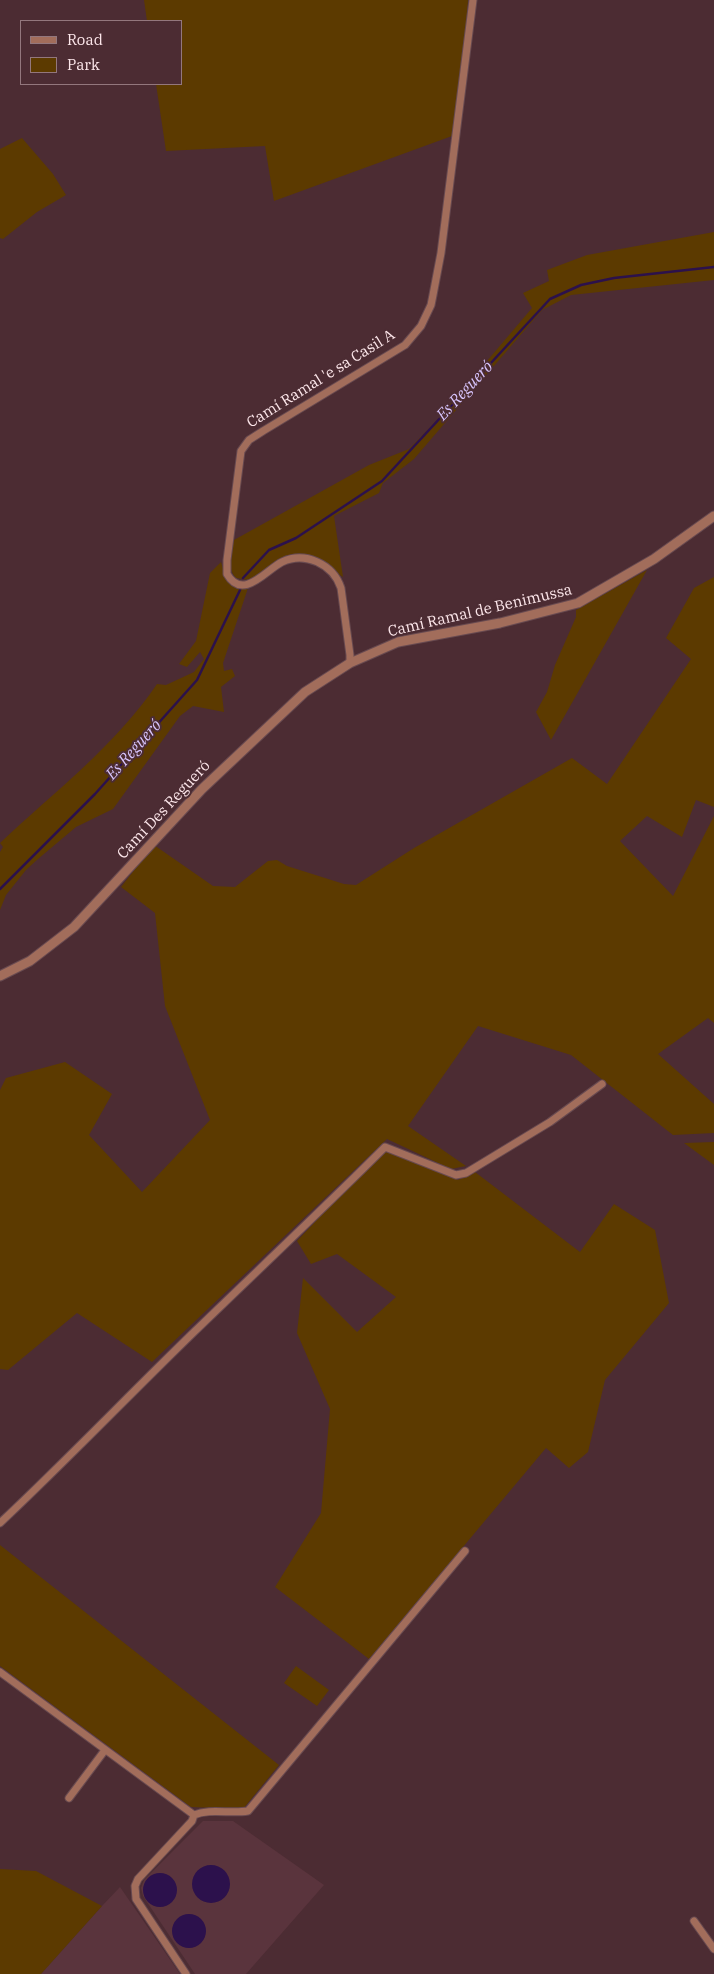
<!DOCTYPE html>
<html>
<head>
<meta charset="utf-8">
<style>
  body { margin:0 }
  #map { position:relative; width:714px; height:1974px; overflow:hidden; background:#4c2c33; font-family:"IBM Plex Serif",serif }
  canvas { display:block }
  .legend { position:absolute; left:20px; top:20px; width:162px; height:65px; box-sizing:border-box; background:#4c2c33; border:1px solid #93777d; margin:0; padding:6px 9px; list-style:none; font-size:15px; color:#fde7eb }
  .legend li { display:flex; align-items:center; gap:10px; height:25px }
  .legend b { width:25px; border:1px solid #93777d }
</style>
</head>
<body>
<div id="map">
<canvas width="714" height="1974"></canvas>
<ul class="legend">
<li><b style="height:6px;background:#a26d5b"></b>Road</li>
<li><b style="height:14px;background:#5c3a00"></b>Park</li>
</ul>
</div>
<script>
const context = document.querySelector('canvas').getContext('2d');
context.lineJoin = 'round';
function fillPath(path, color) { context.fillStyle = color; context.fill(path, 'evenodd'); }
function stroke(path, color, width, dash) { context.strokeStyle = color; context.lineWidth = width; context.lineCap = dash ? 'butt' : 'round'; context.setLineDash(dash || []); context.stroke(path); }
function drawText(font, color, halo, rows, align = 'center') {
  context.font = font + ' "IBM Plex Serif",serif'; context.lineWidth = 4; context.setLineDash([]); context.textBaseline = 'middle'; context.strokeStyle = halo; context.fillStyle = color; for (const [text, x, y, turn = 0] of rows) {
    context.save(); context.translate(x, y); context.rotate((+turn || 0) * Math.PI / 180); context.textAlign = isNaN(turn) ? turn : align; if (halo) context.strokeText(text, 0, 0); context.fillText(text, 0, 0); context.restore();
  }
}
const built = new Path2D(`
  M203,1821H233L324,1885L246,1974H195L143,1896L141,1888L144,1880Z
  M120,1887L180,1974H41L102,1906Z`);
const green = new Path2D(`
  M144,0H468L464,52L452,136L274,201L265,146L166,151L156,84H181V21H147Z
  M22,138L53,174L66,195L37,212L3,239L0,238V149Z
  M714,232V280L571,295L542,310L414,459L383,483L379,493L334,516L343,577C325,565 302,545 279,559C269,565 261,574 250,580L236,578C226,567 231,553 234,540L369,465L409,449L436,421L532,308L523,293L549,281L547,270L587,255Z
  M221,562C226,580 230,582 248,588L223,663L224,671L232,669L235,676L221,687L224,712L193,706L180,716L113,809L76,827L38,859L26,870L6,895L0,910V852L3,847L0,843C54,792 115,746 157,684L166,685L194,672L204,659L200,652L187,667L179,664L196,641L210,573Z
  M647,570L551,740L536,712L547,692L555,665L576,617V610Z
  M714,577V807L696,800L682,837L647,816L620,841L673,896L714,816V1023L708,1018L658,1054L714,1104V1133L673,1135L571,1055L478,1026L408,1126L466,1166L451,1169L387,1139L152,1362L77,1313L8,1370L0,1369V1090L6,1078L65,1062L112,1094L89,1135L142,1192L210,1120L165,1006L155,913L121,887L154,845L213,886L235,887L268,861L277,860L287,866L344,884L356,885L414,848L572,758L607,784L691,659L666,638L694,588Z
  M714,1142V1165L684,1143Z
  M392,1150L458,1180L475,1172L580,1252L614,1204L655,1230L669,1303L605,1380L588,1452L569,1468L546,1448L369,1659L275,1587L321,1513L330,1409L297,1333L303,1278L357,1332L396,1297L337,1254L311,1264L297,1241L380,1153Z
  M0,1545L279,1765L243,1809L191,1807L0,1666Z
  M296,1666L329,1690L317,1706L284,1683Z
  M0,1869L36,1871L102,1906L41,1974H0Z`);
const water = new Path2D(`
  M192 1884a19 19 0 1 1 38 0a19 19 0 1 1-38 0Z
  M143 1890a17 17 0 1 1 34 0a17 17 0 1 1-34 0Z
  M172 1931a17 17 0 1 1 34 0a17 17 0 1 1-34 0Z`);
const stream = new Path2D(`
  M243,578L269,550L296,538L382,481L550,299L581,285L614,278L714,267
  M0,889L95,794L197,680L240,590`);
const minor = new Path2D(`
  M350,663V655L341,588C333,564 305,551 282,562C267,569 243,602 227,574V560L241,451L249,440L263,431L405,345L421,326L431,305L433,295L441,253L473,0
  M0,1523C66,1461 129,1395 195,1331C258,1270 323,1209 385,1147L456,1175L466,1173L550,1122L602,1084
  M0,1672L194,1815L192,1821L138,1879L135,1886L136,1899L186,1974
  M69,1798L105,1750
  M194,1815C210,1808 230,1814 248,1811L465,1551
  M694,1921L714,1949`);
const tertiary = new Path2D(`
  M0,976L30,961L74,927L202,789L305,692L350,663L398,642L500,623L578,603L654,559L714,516`);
const streetNames = [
  ["Camí Ramal 'e sa Casil A",321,379,-32],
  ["Camí Ramal de Benimussa",480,611,-13],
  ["Camí Des Regueró",164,810,-47]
];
const waterNames = [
  ["Es Regueró",465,391,-47],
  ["Es Regueró",134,750,-48]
];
fillPath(built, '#5a343d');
fillPath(green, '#5c3a00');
fillPath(water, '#2c114c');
stroke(stream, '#2c114c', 2.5);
stroke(minor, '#684a50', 9);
stroke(tertiary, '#684a50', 11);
stroke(minor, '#a26d5b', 7);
stroke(tertiary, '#a26d5b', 9);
drawText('15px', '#fde7eb', '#4c2c33', streetNames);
drawText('italic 16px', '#d8c5fd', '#4c2c33', waterNames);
</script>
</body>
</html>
